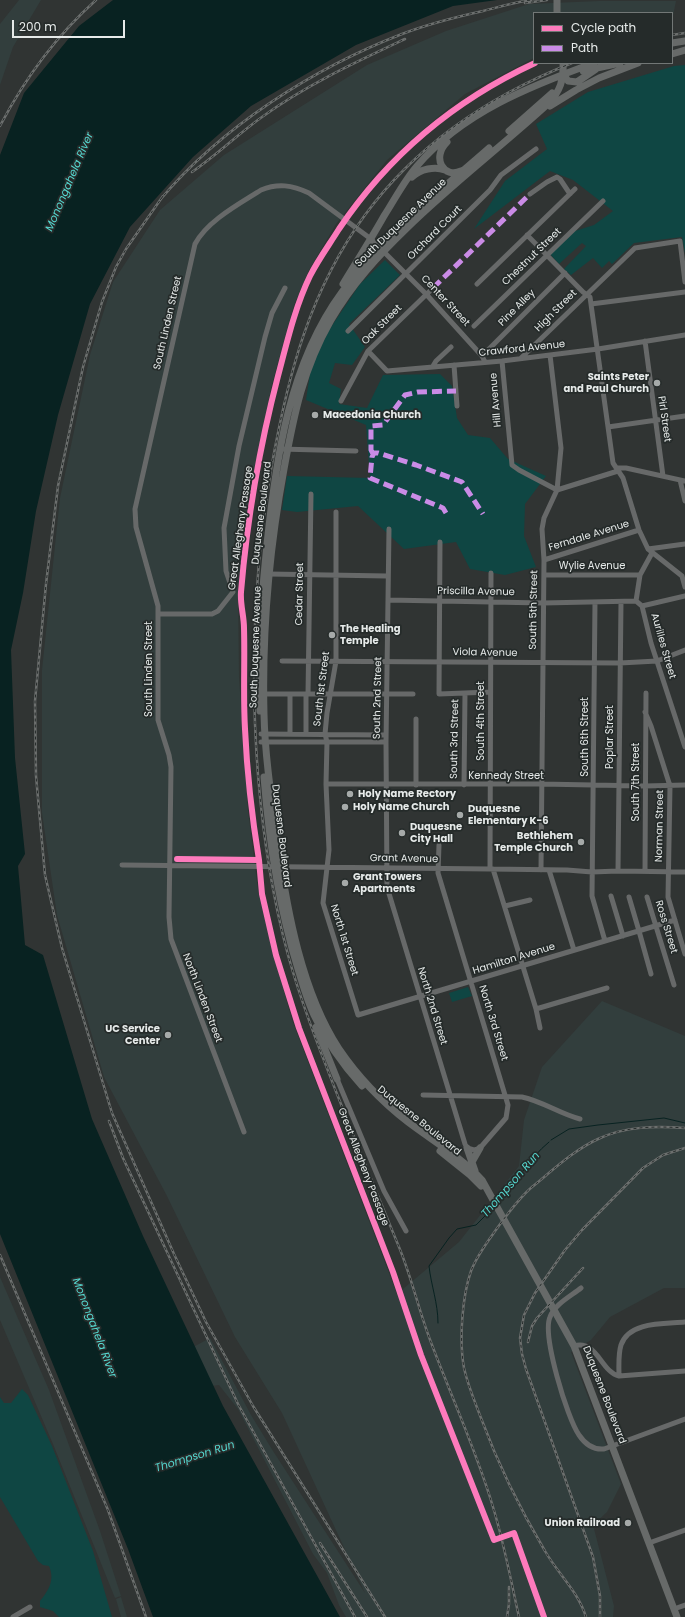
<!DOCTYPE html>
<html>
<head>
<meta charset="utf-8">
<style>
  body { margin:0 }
  #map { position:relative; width:685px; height:1617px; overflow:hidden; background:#303433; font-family:Poppins,sans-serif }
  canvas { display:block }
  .legend { position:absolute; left:533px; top:12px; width:140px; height:52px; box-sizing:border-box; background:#252b2a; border:1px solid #727776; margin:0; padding:5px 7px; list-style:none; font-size:12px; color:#e6eae9 }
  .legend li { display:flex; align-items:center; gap:8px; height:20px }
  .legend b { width:20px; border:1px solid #727776 }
  .scale { position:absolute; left:12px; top:20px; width:113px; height:18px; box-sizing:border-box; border:2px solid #e6eae9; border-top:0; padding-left:5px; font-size:12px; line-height:14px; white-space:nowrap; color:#e6eae9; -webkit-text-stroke:3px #252b2a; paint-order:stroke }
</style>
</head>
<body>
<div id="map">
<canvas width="685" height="1617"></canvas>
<ul class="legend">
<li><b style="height:5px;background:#fd7abc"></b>Cycle path</li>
<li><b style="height:5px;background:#ca8be6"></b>Path</li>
</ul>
<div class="scale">200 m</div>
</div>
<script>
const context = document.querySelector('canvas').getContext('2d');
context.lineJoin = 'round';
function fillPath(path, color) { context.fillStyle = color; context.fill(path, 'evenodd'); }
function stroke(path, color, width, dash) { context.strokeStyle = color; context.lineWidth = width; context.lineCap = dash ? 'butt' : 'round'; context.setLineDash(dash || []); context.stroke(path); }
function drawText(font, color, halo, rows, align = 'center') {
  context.font = font + ' Poppins,sans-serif'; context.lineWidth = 3.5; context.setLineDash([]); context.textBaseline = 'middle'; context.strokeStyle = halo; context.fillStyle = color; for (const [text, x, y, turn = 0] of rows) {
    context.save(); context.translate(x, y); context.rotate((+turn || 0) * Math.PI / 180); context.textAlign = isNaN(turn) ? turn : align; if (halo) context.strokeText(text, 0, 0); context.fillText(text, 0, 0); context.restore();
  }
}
const built = new Path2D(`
  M19,0H41L13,47L0,85V24Z
  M599,1H676L672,21V13H534V58L465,94L387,160L336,224L309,270L294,305L271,388L255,472L238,586L239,677L248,811L258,890L270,941L292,1020L397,1294L459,1242L519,1166L524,1120L542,1067L602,1001L685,1036V1288H664L610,1317L591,1340L571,1352L621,1484L607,1512L593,1525L614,1606L613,1617H346L339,1605L327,1573L313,1554L238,1409L219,1385L204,1387L186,1351L210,1338L251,1415L273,1451L365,1593L282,1413L235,1337L167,1196L104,1077L57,915L42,813V670L60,498L90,355L113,282L160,210L224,155L367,65L446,31L529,4Z
  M0,1277L49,1390L100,1531L121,1596L115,1598L53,1444L0,1320Z
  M121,1597L127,1617H121L116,1599Z`);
const green = new Path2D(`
  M685,65V253L682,237L634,243L612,264L609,261L602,268L593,258L571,275L564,269L586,246L582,243L559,264L550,254L575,231L594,225L613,211L573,180L550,171L474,229L505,181L547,149L536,124L588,92L674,66Z
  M385,260L400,275L349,324L365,347L352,365L335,363L329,383L341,389L339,404L367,408L383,375L440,374L452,386L457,418L468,435L490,438L508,459L546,476L525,504L524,536L536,567L505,575L470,569L456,542L404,549L358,506L297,512L282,510L287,476L370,478L366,425L306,400L311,367L329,330L360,284Z
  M468,987L472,996L452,1002L449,993Z
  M22,1389L28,1395L52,1446L93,1551L112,1617H59L53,1611L40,1607V1601C49,1590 55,1580 49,1566L43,1565L38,1561L0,1497V1397L4,1403H11Z`);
const water = new Path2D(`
  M113,0H497L453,6L356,45L251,106L193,157L130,227L90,304L58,415L36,511L23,593L11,650L15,758L25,854L18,866L25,945L43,955L92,1119L143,1236L223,1406L340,1617H153L128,1549L0,1234V155L24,93L79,26Z`);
const stream = new Path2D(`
  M551,1140L569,1129L598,1125L664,1118L685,1123
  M498,1203C516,1184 528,1159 549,1142
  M438,1323C438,1303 431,1285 429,1266L449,1238L457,1229L476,1225L493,1208`);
const minor = new Path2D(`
  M530,194L547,182L557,177L560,179L570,194
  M527,235L583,292L590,297L613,463L623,478L639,530L648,549L682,576L685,587
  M477,284L575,189
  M591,304L685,292
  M474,326L603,201
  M348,331L490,190L501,175L536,149
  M645,341L663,476
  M368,351L387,371L502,361L598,349L685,335
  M482,356L565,273
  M521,358L635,248L680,241L685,282
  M502,361L512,465L519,470L557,490L618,471
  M454,365L457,406
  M433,366L436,361L451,347
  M341,401L368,351L433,288
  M608,427L685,416
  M280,449L356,451
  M617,468H626L685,481
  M680,480L685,501
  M336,512V661L327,713L325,734L327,742L326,784L329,850L323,903L358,1015L675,920
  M389,529L386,742L387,887L465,1144L467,1148L474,1150L480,1148L506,1118L508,1105L438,873L439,845
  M440,542L439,694L490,692
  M648,549L685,544
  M652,553L640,575L636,601L642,606L651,643L685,747
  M544,560L639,530
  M269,574L387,576
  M544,575H640
  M388,600L543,603L636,601
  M595,602L592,896L605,941
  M642,606L685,596
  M158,614H212L218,611L233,592L226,571L224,528L239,446L265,337L272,313L285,288
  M282,661L620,663L657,661L685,650
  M264,694H413
  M290,694V734
  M308,694L311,494
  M645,712L651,726L670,786L668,897L685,954
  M261,734L386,735
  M306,734V694
  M261,742H386
  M326,784H541L645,786L685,785
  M416,785V719
  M464,785L465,693
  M122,865L490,869L567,870L592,872L618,871L685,872
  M490,869L491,573
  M493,869L536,1009L540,1028
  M541,870L544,560L542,529L544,518L557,490L561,448L550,355
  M549,870L574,950
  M618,871L621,602
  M645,871L646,693
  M611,896L623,936
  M629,897L639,931
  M647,897L674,985
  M505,906L530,900
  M639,931L651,974
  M536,1009L607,988
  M337,1079L384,1191L406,1231
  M423,1095L522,1097C542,1101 560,1114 580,1119
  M244,1132L171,939L169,917L171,767L169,755L158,720V606L136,527L135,509L195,244C207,221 239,204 261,190C278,183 292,185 309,193L371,239L426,294L482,356L485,362
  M581,1288C571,1296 555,1304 550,1317C542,1335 567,1418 579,1435C585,1444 593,1450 604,1449L685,1419
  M574,1346C597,1339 601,1372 619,1376L685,1371
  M619,1376C619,1366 618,1355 621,1345C629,1321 665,1324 685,1322
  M649,1543L685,1530
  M674,1609L685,1605
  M13,1617L30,1607`);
const major = new Path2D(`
  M557,0V13
  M672,43L685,41
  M672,54L685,50
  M563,63C564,80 560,91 549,103C502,146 452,184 407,228C377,257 352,284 331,320C303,369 294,414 284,469C269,550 262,632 264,714C265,758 272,802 278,845C287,911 302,992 339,1049C358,1077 381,1101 408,1122C433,1141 461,1157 482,1180L574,1346L677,1617
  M583,71L620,63
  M563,73L568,81L577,82L596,69
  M550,106L576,90L599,78L638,63
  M509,131L552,93
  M447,142C431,158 444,179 461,171
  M412,177C420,169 435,166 445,170
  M343,284C357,261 371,239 384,216C395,199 404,181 417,166C462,113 530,86 594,63
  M260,711C258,656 261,600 267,544C276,458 289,364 342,292C382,236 438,193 489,148
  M264,777C269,842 279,907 298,969C303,985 307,1000 314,1015C326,1041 343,1065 362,1086
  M316,1027L337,1079
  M467,1148L475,1171
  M440,1151L470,1175L481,1186
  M472,1162L480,1148`);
const rail = new Path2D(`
  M525,3L547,0
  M672,35L685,33
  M0,126C25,78 56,36 96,0
  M192,172C217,155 238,134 262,117C306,85 356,62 405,39
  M163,196L126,249L116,267L102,302L83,367L58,486L46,584L35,701L36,776L45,875L62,948L112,1113L174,1254L206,1322L253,1406L385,1617
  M160,200C221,127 314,68 402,34C428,24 456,17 483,11C499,7 515,2 531,0
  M109,1121L123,1158L238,1404L355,1617
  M0,1255L108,1510L146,1617
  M528,1342L532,1326L537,1318L583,1268
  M320,1543L367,1617
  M507,1617L509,1604V1587
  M519,1617C511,1581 504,1543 493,1507C476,1449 450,1394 429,1337C418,1307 411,1276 399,1247C378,1196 357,1145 337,1094C319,1048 301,1002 288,955C272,896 263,836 258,775C250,672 254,567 272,464C288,375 310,290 365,215C418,143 489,96 572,63
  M586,1617C578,1591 558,1574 545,1551C520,1509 498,1464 481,1418C475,1402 468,1386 464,1368C459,1341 462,1297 471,1271C477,1255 488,1241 498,1227C509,1212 519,1198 532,1187C553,1170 574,1150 598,1139C625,1126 656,1126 685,1128
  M600,1617V1596L593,1557L526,1369L522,1354L520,1338L524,1315L535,1293L565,1250L582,1230L643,1168L663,1155L685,1148`);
const quiet = new Path2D(`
  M433,288L530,194
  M373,454L371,450V426L383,425L405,395L418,392L456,391
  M446,513L443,508L370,478L372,457L374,453H378L416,465L462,482L483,514`);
const cycleway = new Path2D(`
  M177,859L259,860C252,817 247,773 245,729C243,695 245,662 244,628C244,616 240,604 241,592C247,520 260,445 278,376C287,342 295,307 310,276C318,260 329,245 339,229C388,156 455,100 535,63
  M259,860L262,894L276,955L299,1028L393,1272L421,1355L494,1540L514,1533L544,1617`);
const markers = [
  [657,383,4,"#a6aaa9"],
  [315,415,4,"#a6aaa9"],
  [332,635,4,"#a6aaa9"],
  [350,794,4,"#a6aaa9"],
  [345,807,4,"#a6aaa9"],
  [460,815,4,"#a6aaa9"],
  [402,833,4,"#a6aaa9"],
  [581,842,4,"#a6aaa9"],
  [345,883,4,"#a6aaa9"],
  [168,1035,4,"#a6aaa9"],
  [628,1523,4,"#a6aaa9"]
];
const streetNames = [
  ["South Duquesne Avenue",401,223,-44],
  ["Orchard Court",435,233,-45],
  ["Chestnut Street",532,257,-44],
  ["Center Street",445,301,47],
  ["Pine Alley",517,308,-45],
  ["High Street",556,311,-45],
  ["South Linden Street",168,323,-77],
  ["Oak Street",382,325,-45],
  ["Crawford Avenue",522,349,-6],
  ["Hill Avenue",496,400,-95],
  ["Pirl Street",664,419,82],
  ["Duquesne Boulevard",262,513,-83],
  ["Great Allegheny Passage",241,528,-82],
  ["Ferndale Avenue",589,536,-17],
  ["Wylie Avenue",592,566],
  ["Priscilla Avenue",476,592,1],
  ["Cedar Street",300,594,-89],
  ["South 5th Street",534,610,-89],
  ["Aurilles Street",663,646,74],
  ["South Duquesne Avenue",256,647,-88],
  ["Viola Avenue",485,653,1],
  ["South Linden Street",149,669,-90],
  ["South 1st Street",322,689,-83],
  ["South 2nd Street",378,698,-89],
  ["South 4th Street",481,721,-90],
  ["South 6th Street",585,737,-90],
  ["Poplar Street",610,737,-90],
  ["South 3rd Street",455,739,-89],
  ["Kennedy Street",506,776],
  ["South 7th Street",636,782,-90],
  ["Norman Street",660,826,-89],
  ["Duquesne Boulevard",281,836,83],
  ["Grant Avenue",404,859,1],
  ["Ross Street",666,927,73],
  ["North 1st Street",344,940,73],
  ["Hamilton Avenue",514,959,-17],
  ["North Linden Street",202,998,69],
  ["North 2nd Street",432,1006,73],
  ["North 3rd Street",493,1023,73],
  ["Duquesne Boulevard",419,1121,39],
  ["Great Allegheny Passage",363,1167,69],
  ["Duquesne Boulevard",604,1395,69]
];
const poiNames = [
  ["Saints Peter",649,377,"right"],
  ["and Paul Church",649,389,"right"],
  ["Macedonia Church",323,415],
  ["The Healing",340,629],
  ["Temple",340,641],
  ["Holy Name Rectory",358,794],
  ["Holy Name Church",353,807],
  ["Duquesne",468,809],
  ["Elementary K-6",468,821],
  ["Duquesne",410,827],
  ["City Hall",410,839],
  ["Bethlehem",573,836,"right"],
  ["Temple Church",573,848,"right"],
  ["Grant Towers",353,877],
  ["Apartments",353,889],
  ["UC Service",160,1029,"right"],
  ["Center",160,1041,"right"],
  ["Union Railroad",620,1523,"right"]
];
const waterNames = [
  ["Monongahela River",70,182,-67],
  ["Thompson Run",511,1185,-49],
  ["Monongahela River",94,1328,69],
  ["Thompson Run",195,1457,-17]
];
fillPath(built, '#323e3d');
fillPath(green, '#0f4643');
fillPath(water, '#082221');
stroke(stream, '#082221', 1);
stroke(minor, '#676969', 5);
stroke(major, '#676a69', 7);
stroke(rail, '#6c6f6e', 2.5);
stroke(rail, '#252b2a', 1, [3]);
stroke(quiet, '#ca8be6', 5, [10, 5]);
stroke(cycleway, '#fd7abc', 6);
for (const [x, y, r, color] of markers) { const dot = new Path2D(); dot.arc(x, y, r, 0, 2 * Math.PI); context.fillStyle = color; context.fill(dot); stroke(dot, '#252b2a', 1.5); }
drawText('10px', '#e6eae9', '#252b2a', streetNames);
drawText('bold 10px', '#e6eae9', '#252b2a', poiNames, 'left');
drawText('italic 11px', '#55d8d0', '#252b2a', waterNames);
</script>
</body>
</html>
